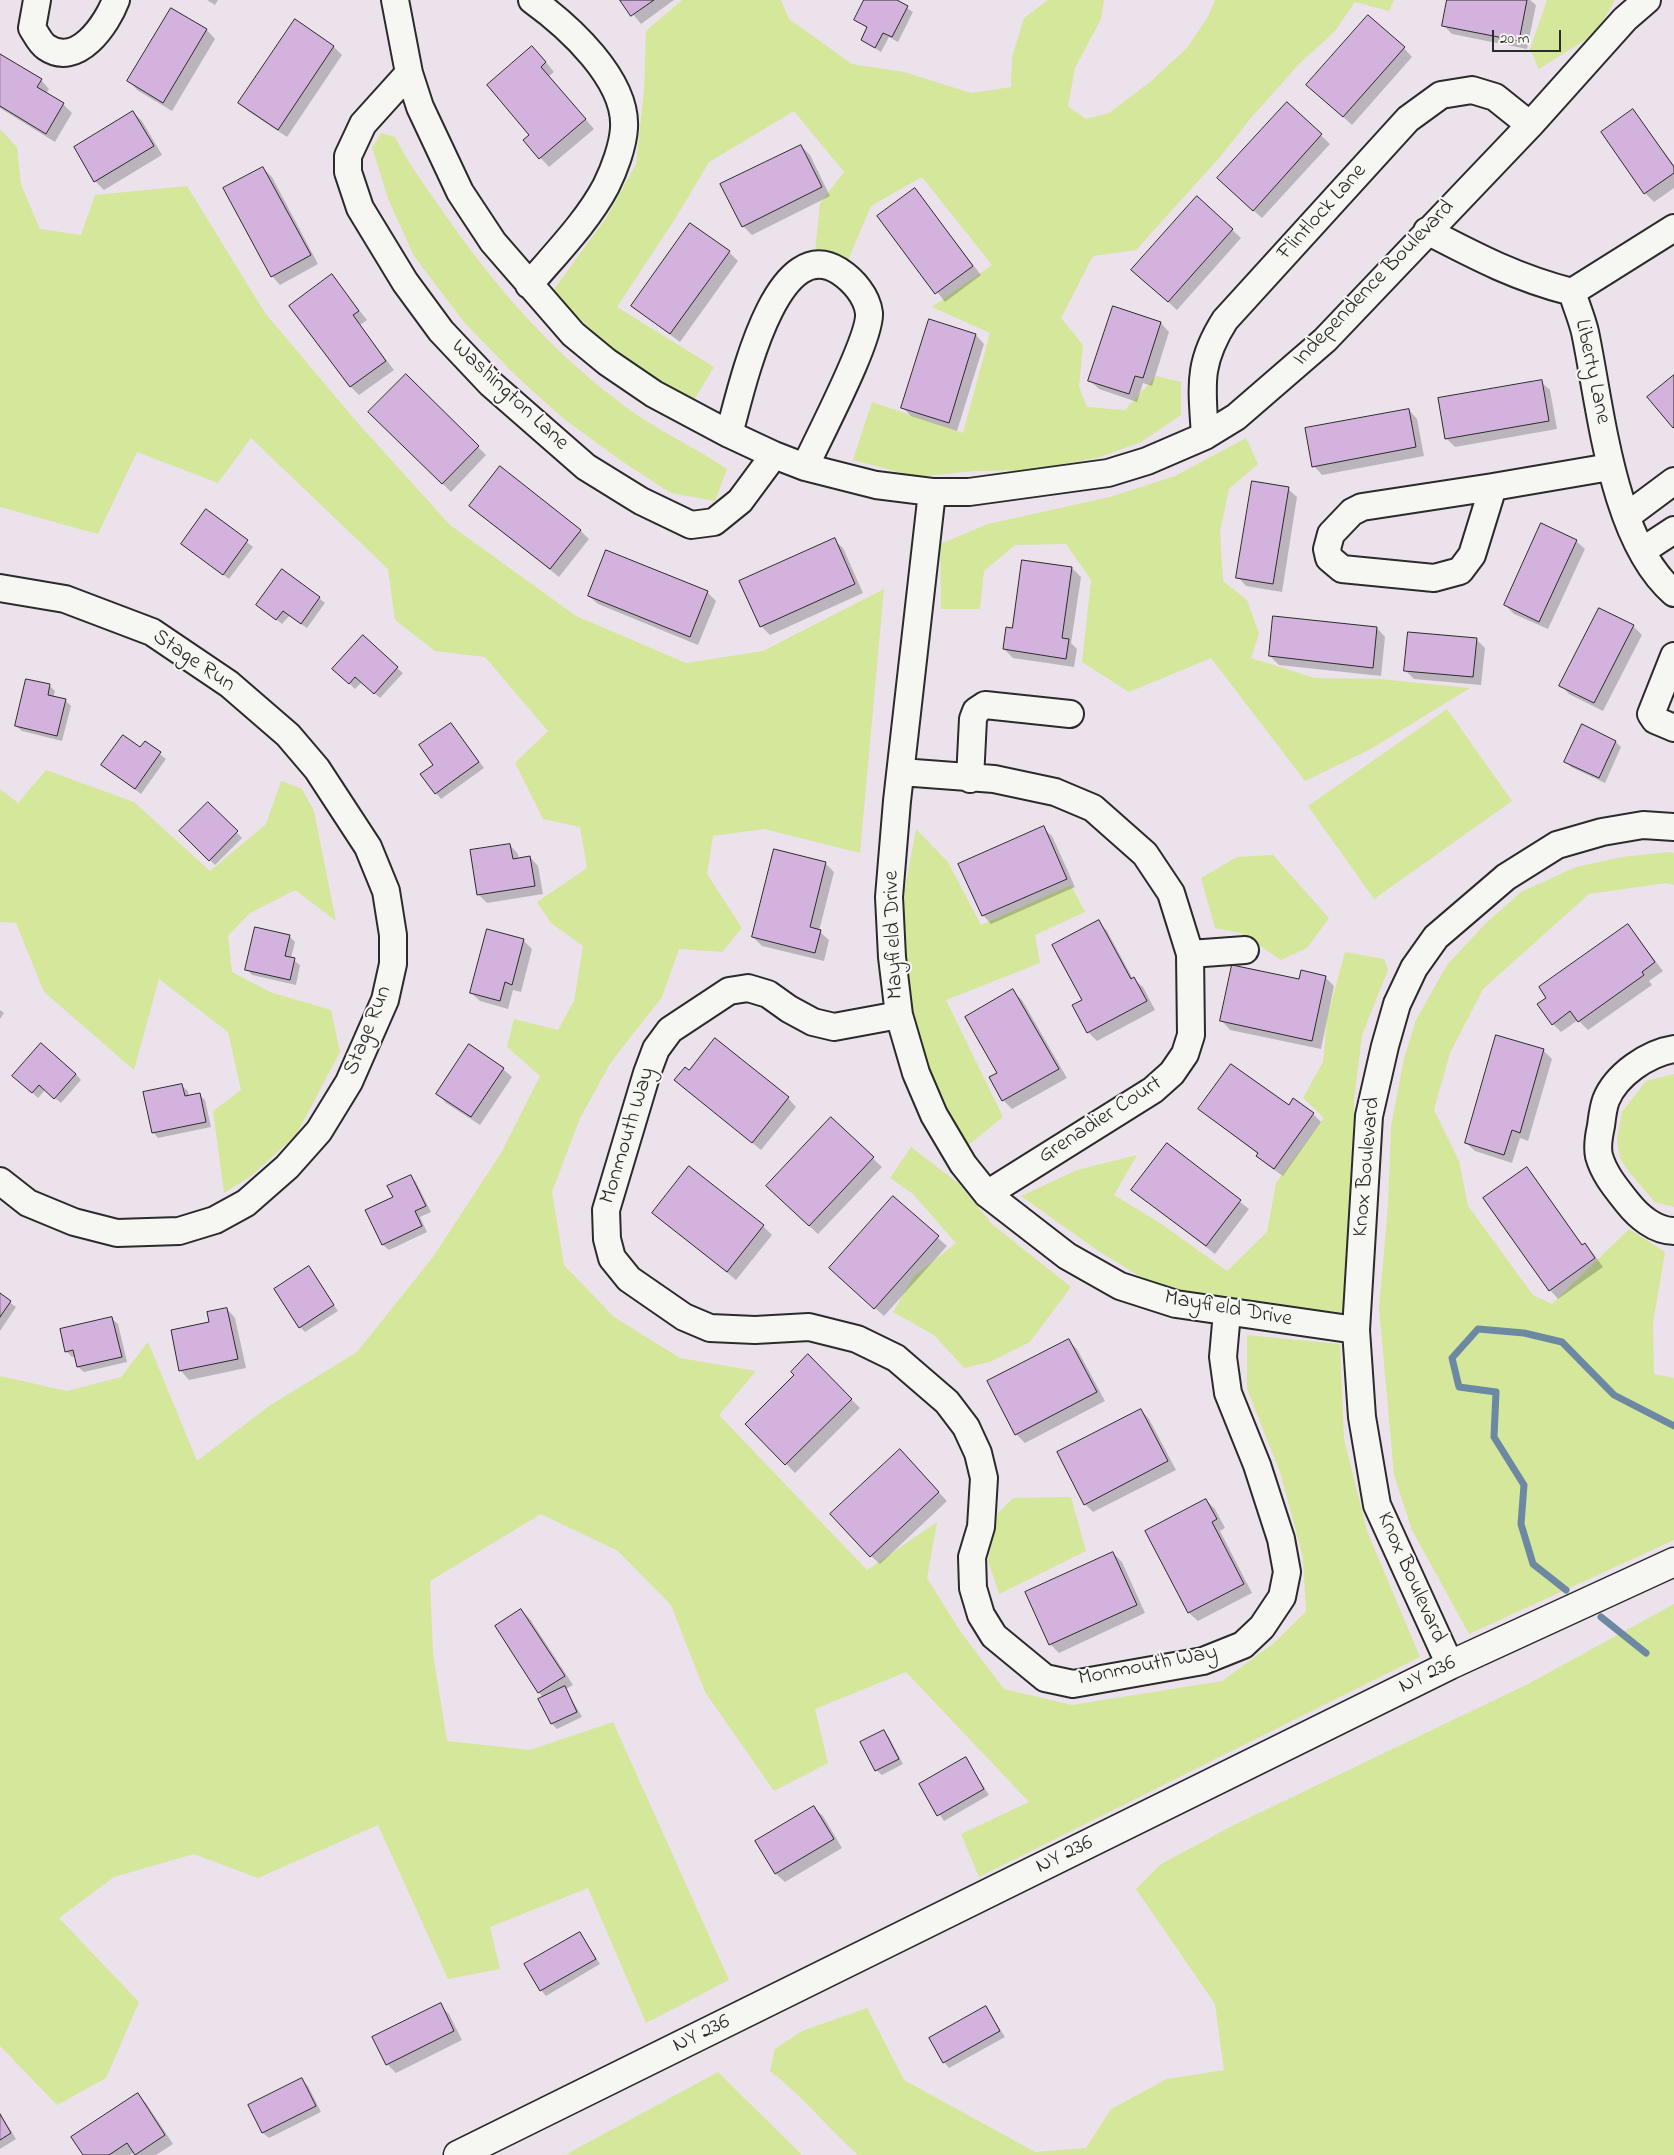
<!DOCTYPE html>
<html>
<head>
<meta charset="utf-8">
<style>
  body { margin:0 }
  #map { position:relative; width:1674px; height:2155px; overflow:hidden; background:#ece2ec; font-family:"Indie Flower",sans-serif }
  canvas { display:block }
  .scale { position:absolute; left:1492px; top:30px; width:69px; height:22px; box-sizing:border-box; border:2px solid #2b2b2b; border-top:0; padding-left:6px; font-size:15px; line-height:18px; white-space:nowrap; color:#2b2b2b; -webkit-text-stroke:4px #f6f6f2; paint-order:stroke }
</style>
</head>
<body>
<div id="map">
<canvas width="1674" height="2155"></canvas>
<div class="scale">20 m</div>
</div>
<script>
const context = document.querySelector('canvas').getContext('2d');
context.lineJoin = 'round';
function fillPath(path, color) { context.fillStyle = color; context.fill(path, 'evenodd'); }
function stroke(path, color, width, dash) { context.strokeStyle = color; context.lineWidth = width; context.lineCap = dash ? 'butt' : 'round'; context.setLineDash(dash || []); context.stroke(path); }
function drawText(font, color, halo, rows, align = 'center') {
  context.font = font + ' "Indie Flower",sans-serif'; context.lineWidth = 4; context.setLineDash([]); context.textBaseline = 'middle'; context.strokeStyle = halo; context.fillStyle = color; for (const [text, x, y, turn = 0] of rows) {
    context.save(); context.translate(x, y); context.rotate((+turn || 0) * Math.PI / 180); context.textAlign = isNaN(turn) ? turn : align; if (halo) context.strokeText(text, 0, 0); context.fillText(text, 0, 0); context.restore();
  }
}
const green = new Path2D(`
  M682,0H781L789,19L852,64L904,72L971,93L1011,87L1012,57L1024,18L1048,0H1104L1101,19L1075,68L1068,106L1086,119L1109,113L1150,82L1187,48L1209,15L1215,0H1394L1389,11L1355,2L1335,31L1298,65L1250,119L1220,157L1136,250L1093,256L1061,318L1083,345L1079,387L1087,407L1125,410L1156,376L1181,382V415L1141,442L1097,458L1033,470L975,471L917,477L853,460L872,402L963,433L990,333L932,307L992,265L922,177L871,206L848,260L815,253L820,203L844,172L794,111L709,162L675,219L617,307L714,367L691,405L623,360L552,292L606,218L636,164L644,90L646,31Z
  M1547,0H1615L1596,33L1539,69L1530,49Z
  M0,129L17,147L21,185L40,229L81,235L95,195L187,186L265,313L356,421L450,525L576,616L686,663L763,651L884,589L860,853L764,829L713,836L707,874L742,928L722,952L679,949L662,997L611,1062L580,1118L552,1192L564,1265L614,1317L680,1358L756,1371L719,1415L867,1570L937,1522L927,1578L960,1631L1004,1689L1072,1705L1222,1681L1274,1643L1306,1611L1303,1557L1280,1472L1247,1389V1335L1340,1344L1344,1439L1367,1531L1420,1657L979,1877L961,1834L1029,1802L906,1672L815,1709L828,1763L774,1791L705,1692L671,1605L618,1551L541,1514L430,1581L433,1654L447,1741L530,1750L613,1722L729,1980L646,2023L588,1888L490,1927L500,1969L448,1979L378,1825L258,1878L194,1854L114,1877L59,1918L139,2002L106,2078L57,2105L0,2046V1376L67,1391L121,1377L148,1342L197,1461L269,1406L357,1352L433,1257L501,1153L540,1076L507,1047L514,1019L558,1030L574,1001L583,946L551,923L537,902L587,868L580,827L543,819L515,763L548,731L485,657L435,651L395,620L388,569L251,438L218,483L137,452L98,534L0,507Z
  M381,133L395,137C408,163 425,186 442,210C491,282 548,348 618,401C652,428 691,445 727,469L715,501L671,493L623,462L564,419L516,376L464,322L414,256L389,201L372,148Z
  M1246,438L1258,464L1229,489L1220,531L1223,581L1247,600L1259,634L1251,658L1315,678L1380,679L1470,688L1369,750L1305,781L1211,658L1129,692L1082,662L1091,580L1066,544L1015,545L984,571L980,609H941L940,544L988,524L1110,497L1175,476Z
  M1447,709L1512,801L1374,899L1308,806Z
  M46,770L134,802L210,871L266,824L281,781L302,789L314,811L336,921L295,890L250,913L228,936L232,972L270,992L331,1010L340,1052L296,1135L251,1176L224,1193L213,1111L241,1090L228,1032L159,979L134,1070L44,992L16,923L0,922V789L18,803Z
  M916,829L948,862L981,925L1071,885L1085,912L1035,935L1040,963L946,1000L1003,1117L966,1147L919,1046L901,940L905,889Z
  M1668,852L1674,853V885L1666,883L1589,894L1483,989L1450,1053L1434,1110L1459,1161L1468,1206L1533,1295L1552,1304L1629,1229L1665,1252L1653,1323L1654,1374L1674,1378V1540L1469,1634L1412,1530L1394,1475L1379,1308L1388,1207L1391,1126L1404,1059L1416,1020L1447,965L1486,923L1521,892L1576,867L1622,857Z
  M1273,855L1329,918L1307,948L1281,960L1241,933L1215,928L1201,878L1237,857Z
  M1345,952L1384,959L1388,970L1362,1035L1354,1100L1356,1315L1225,1299L1152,1284L1097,1250L1021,1196L1077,1170L1137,1155L1114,1195L1160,1223L1227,1271L1267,1232L1276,1183L1324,1118L1303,1098L1323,1062L1327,1018Z
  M1674,1074V1207L1655,1202L1629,1172L1620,1158L1617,1139L1622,1112L1646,1081Z
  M911,1147L958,1183L993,1225L1071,1287L1030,1342L990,1362L964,1368L934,1335L893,1312L914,1276L956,1243L913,1194L890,1178Z
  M1071,1497L1086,1551L999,1594L988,1561L998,1513L1013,1498Z
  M1674,1604V2155H858C828,2128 802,2095 770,2071L775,2049L802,2031L867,2008L904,2080L1035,2152L1086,2148L1111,2109L1167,2079L1224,2070L1215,2004L1136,1889L1161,1864L1234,1825L1528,1684Z
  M718,2072L802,2155H565Z`);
const shadow = new Path2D(`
  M207,0H218L215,5Z
  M621,0H674L641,24Z
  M865,0H895L913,12L898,42L889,37L881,52L862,40L868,29L855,19Z
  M1448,0H1530L1536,5L1527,49L1452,34L1443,25Z
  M172,9L207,30L215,39L172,111L137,90L129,81Z
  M295,20L334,47L342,55L287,137L248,111L240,103Z
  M1404,48L1412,57L1352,125L1317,93Z
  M0,56L41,80L49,89L46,94L63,104L72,113L55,142L0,108Z
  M541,56L554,72L549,76L594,129L549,167L525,141L531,135Z
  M1287,103L1330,144L1262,218L1227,187Z
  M1633,111L1674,165V188L1654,202L1645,193L1602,133Z
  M133,112L142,121L162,155L104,190L95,181Z
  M801,146L810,155L830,196L752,235L743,226Z
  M263,168L272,177L318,264L280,285L272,276Z
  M915,190L981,275L945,302L879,216Z
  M1197,198L1241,238L1177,310L1142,278Z
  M729,252L738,261L680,342L632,306Z
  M332,276L367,320L360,325L394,370L359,395L351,387Z
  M1113,308L1161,323L1169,332L1152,386L1143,383L1137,402L1099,389L1090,381Z
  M976,335L984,344L957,431L911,416L903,408Z
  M406,375L486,455L451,492L370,412Z
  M1541,382L1550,390L1557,429L1455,447L1447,439Z
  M1409,410L1417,419L1424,456L1322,475L1314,466Z
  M1288,489L1297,497L1282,592L1246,586L1238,577Z
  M470,506L580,530L589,539L559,577Z
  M206,511L253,547L229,579L182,544Z
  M834,540L843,548L863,593L770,635L761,626Z
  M1576,541L1585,549L1548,629L1514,614L1505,605Z
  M1023,561L1072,568L1081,577L1071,643L1077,649L1074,667L1013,658L1004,649L1013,629Z
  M707,592L716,601L698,645L598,604L589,596Z
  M319,598L325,603L307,628L289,616L282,624L258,605Z
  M1633,626L1642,635L1603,711L1569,694L1561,685Z
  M1377,628L1385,637L1381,676L1279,665L1270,656Z
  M1476,639L1485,648L1481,685L1414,679L1405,670Z
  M397,668L403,673L380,698L362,682L355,689L334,669Z
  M49,685L55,691L53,698L65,700L71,706L62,741L22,731L16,726Z
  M451,724L484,768L441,799L422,775L435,765Z
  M145,742L166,759L141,794L102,765L141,749Z
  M1616,742L1621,747L1605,783L1571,767L1566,762Z
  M208,803L242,838L215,865L181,831Z
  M1043,828L1052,836L1075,887L991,924L983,915Z
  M510,845L518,854L519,859L530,857L538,866L543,894L487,903L478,894Z
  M825,863L834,872L819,931L829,940L824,961L762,946L753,937Z
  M1099,922L1107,931L1133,979L1143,987L1155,1010L1097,1041L1088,1032L1074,1006L1084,1001Z
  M1628,925L1663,971L1649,981L1652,985L1588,1030L1578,1020L1561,1032L1553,1024Z
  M289,936L295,942L291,958L300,965L296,985L252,975L247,969Z
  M523,940L532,949L521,992L513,990L508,1009L480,1001L471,993Z
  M1325,977L1334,986L1321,1049L1230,1030L1222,1021L1300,980Z
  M1013,991L1022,1000L1067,1078L1012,1109L1003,1100L998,1073Z
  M0,1010L4,1013L0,1019Z
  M1543,1050L1552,1059L1528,1141L1520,1138L1512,1163L1475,1151L1466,1143Z
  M503,1069L512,1077L480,1125L446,1103L438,1094Z
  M690,1072L788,1098L796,1107L761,1150L676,1080Z
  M76,1074L81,1080L61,1103L45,1090L38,1098L20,1081Z
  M182,1086L188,1091L189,1097L200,1095L205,1100L211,1127L158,1138L153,1132Z
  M1289,1107L1313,1114L1321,1122L1283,1176L1266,1164L1257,1156L1258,1154L1199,1109Z
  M831,1119L882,1167L818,1234L776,1195Z
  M1167,1145L1249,1209L1215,1254L1133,1190Z
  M1527,1169L1535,1178L1583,1246L1585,1245L1593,1253L1603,1267L1558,1299L1550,1290Z
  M411,1176L416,1182L431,1212L420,1217L427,1232L389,1250L383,1245L367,1211L394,1198Z
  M893,1198L947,1246L884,1316L839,1276Z
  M654,1213L763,1226L772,1235L736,1280Z
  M309,1268L338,1311L305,1332L300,1327Z
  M0,1295L16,1307L0,1331Z
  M227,1309L235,1318L246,1368L189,1380L181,1371L172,1331L210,1323Z
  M112,1319L118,1324L127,1362L84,1372L78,1367L76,1356L72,1357L66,1351Z
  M1068,1340L1077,1349L1105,1401L1025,1443L1016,1434Z
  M808,1356L860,1408L795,1473L747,1424L796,1375Z
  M1141,1410L1149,1419L1176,1470L1093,1512L1085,1504Z
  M908,1460L947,1501L880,1564L871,1556Z
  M1206,1500L1215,1509L1225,1528L1220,1531L1252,1593L1198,1621L1189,1613L1147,1531Z
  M1113,1553L1122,1562L1145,1613L1059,1653L1050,1644Z
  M521,1610L530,1619L573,1685L566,1689L582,1717L557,1729L552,1724L544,1698L539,1693Z
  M884,1732L889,1737L903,1764L882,1775L876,1770Z
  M966,1759L989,1795L944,1821L921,1785Z
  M814,1808L823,1816L842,1848L785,1882L776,1874L757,1842Z
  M580,1933L600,1964L546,1996L541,1990Z
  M440,2005L449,2014L462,2040L396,2073L387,2064Z
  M986,2007L1005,2037L949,2068L944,2062Z
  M302,2080L308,2086L321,2112L269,2138L263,2133L250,2106Z
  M137,2094L146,2103L173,2144L156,2155H136L134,2152L130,2155H85Z
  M0,2113L16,2139L0,2149Z`);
const stream = new Path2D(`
  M1566,1590L1533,1564L1521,1524L1524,1485L1494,1437L1496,1392L1459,1387L1452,1358L1478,1329L1524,1333L1562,1342L1614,1395L1674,1426
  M1601,1617L1646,1653`);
const building = new Path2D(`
  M620,0H654L631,16Z
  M864,0H897L908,6L892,37L883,33L875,48L861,40L867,27L854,20Z
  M1447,0H1527L1519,41L1442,26Z
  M171,8L207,29L163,103L127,81Z
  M1368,15L1405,47L1343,117L1306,85Z
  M295,19L334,46L278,130L238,103Z
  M532,46L546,62L541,67L586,119L539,159L523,140L529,135L487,85Z
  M0,54L42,79L37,87L64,103L46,134L0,106Z
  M1287,102L1322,134L1253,211L1217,178Z
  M1633,109L1674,167V173L1644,194L1601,132Z
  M133,111L154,146L94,182L74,147Z
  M801,145L822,187L742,227L720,184Z
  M263,167L311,255L271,277L223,188Z
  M915,188L973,266L935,294L877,216Z
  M1197,196L1233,229L1168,302L1131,270Z
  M690,223L730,251L670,334L631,306Z
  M332,274L359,311L353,315L386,361L350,387L289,306Z
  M1113,306L1161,322L1143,378L1135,376L1129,394L1088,381Z
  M929,319L976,334L949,423L901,408Z
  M406,374L479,446L442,484L368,412Z
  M1674,375V427L1673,428L1647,397Z
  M1542,380L1549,421L1445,439L1438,398Z
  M1409,409L1416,447L1312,467L1305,428Z
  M500,466L581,530L550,569L469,506Z
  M1252,481L1289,487L1273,584L1236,578Z
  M206,509L248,540L223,575L181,544Z
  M1541,523L1577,540L1539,622L1504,605Z
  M835,538L855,584L760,627L739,581Z
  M606,550L708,591L690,637L588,596Z
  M1022,560L1072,567L1062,638L1069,639L1066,659L1003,649L1006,627L1012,628Z
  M282,569L320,597L301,624L283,611L276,620L256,605Z
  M1599,608L1634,625L1594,703L1559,686Z
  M1273,616L1377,627L1373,668L1269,656Z
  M1408,632L1477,638L1473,677L1404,671Z
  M363,635L398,667L374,694L355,677L349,684L332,669Z
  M26,679L50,684L48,695L66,699L57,736L15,726Z
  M451,723L479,762L435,794L420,774L433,765L419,745Z
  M1582,724L1616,741L1599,778L1564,762Z
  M123,735L140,747L145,741L161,752L135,789L101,765Z
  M208,802L238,831L209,861L179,831Z
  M1044,826L1067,879L982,916L958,864Z
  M510,844L513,859L530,856L535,886L477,895L470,850Z
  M774,849L826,862L810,927L821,930L815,953L752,937Z
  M1099,920L1131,979L1134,977L1147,1001L1087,1033L1072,1005L1082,1000L1052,945Z
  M1628,924L1655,962L1642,972L1644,975L1578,1022L1570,1011L1552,1025L1537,1004L1546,998L1539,987Z
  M255,927L290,935L285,956L295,958L290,980L245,970Z
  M487,929L524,939L512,985L505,982L500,1001L470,993Z
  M1232,965L1299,979L1301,970L1326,976L1312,1041L1220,1021Z
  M1013,989L1059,1069L1002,1101L989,1077L997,1073L965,1017Z
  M1496,1035L1544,1049L1520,1133L1512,1130L1504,1155L1465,1143Z
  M715,1038L789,1097L752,1143L674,1080L685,1067L689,1070Z
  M41,1043L76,1074L54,1099L39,1085L32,1093L12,1076Z
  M469,1044L504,1068L471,1117L436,1094Z
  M1231,1064L1289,1105L1293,1098L1314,1113L1274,1169L1256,1156L1258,1153L1198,1109Z
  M182,1084L185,1096L200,1093L206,1122L152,1133L143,1092Z
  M831,1117L874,1157L809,1226L766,1186Z
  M1167,1143L1241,1200L1206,1246L1131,1190Z
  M689,1166L764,1225L727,1272L652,1213Z
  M1527,1167L1582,1245L1585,1243L1595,1258L1549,1291L1483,1198Z
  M411,1175L426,1206L415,1211L422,1226L382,1245L365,1210L393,1197L387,1186Z
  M893,1196L939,1236L874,1309L829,1268Z
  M309,1266L334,1305L299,1328L274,1289Z
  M0,1293L11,1301L0,1317Z
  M227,1308L238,1359L179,1371L171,1330L209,1322L207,1312Z
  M112,1317L122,1357L77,1367L73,1350L65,1352L60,1329Z
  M1069,1339L1097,1392L1015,1435L987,1381Z
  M808,1354L852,1399L785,1465L745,1424L794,1375L791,1372Z
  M1141,1409L1168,1461L1084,1505L1057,1452Z
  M900,1449L939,1492L870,1557L830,1514Z
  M1206,1499L1217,1519L1212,1522L1244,1584L1188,1613L1145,1531Z
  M1113,1552L1137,1605L1049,1645L1025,1592Z
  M521,1609L565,1676L538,1693L495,1626Z
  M565,1686L577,1712L551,1724L538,1699Z
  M884,1730L899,1759L875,1771L860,1742Z
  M966,1757L984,1789L937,1816L919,1784Z
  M814,1806L834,1839L775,1874L755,1841Z
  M580,1932L596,1959L540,1991L524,1964Z
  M441,2003L454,2031L386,2065L372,2037Z
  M986,2006L1000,2031L943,2063L929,2038Z
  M302,2078L316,2106L262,2133L248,2105Z
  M138,2093L165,2135L135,2155L127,2143L109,2155H83L71,2137Z
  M0,2114L11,2133L0,2140Z`);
const minor = new Path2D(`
  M37,0L32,28C36,34 40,43 46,47C77,69 107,24 116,0
  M395,0L409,73L420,107L460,192L493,242L573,334L607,362L654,394L729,434L774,455L805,467L876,485L932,492H969L1108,473L1147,461L1205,436L1236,417L1325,340L1530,125L1625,19L1647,0
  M409,73L363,124L348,156V172L360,208L405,282L441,331L491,384L586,467L641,501L691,525L714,522L740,501L774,455
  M1427,231C1477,257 1517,278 1572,292C1576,305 1582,319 1585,332C1601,408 1612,540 1674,593
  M529,285C555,254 587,222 606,186C614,170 623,146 624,128C627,79 568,26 532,0
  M1572,292L1674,228
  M729,434C740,396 774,230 839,271C853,280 867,296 869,313C871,339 818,438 805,467
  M1205,436C1202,386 1197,364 1225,320L1408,119L1441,95L1472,90L1495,97L1530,125
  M1493,487L1472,555L1460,571L1434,578L1342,569L1329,558L1327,549L1331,534L1352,512L1362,507Z
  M1493,487L1610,467
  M932,492L897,801L889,897L892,957L899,1015L916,1073L934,1115L963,1164L987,1194L1067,1256L1120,1286L1176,1304L1356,1330
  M1627,516L1674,481
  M1642,551L1674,530
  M0,588L65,599L152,632L229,684L288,735L317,769L368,847L386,891L393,935V964L385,1000L349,1082L319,1131L287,1167L246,1203L215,1220L179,1231L117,1233L74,1222L28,1203L0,1181
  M1674,656L1651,714L1655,720L1674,728
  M901,772L994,779L1055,792L1093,808L1145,854L1171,893L1190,954L1191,1035L1185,1054L1172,1073L1153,1090L987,1194
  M970,779L973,719L976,711L985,705L1070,714
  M1190,954L1245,950
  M899,1015L834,1027L813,1022L789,1009L768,994L748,988L729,991L670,1030L656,1049L647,1073L606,1210L607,1239L612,1258L629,1279L684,1317L710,1328L755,1330L809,1327L857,1339L896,1358L947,1402L966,1427L978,1453L984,1478L981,1527L972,1557L973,1588L981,1615L994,1636L1045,1678L1073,1684L1203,1661L1243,1645L1262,1627L1282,1597L1287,1572L1281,1539L1257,1465L1228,1393L1223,1357L1227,1312
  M1674,1049C1648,1053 1616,1075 1606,1100C1603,1108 1602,1118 1601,1126C1599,1135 1597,1147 1599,1156C1604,1174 1616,1188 1627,1202C1638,1216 1655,1231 1674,1231
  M1450,1665L1377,1505L1362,1417L1356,1330L1369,1116L1385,1046L1397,1004L1414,968L1436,937L1506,877L1557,845L1602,832L1643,825L1674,827`);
const secondary = new Path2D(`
  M458,2155L1450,1665L1674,1562`);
const streetNames = [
  ["Flintlock Lane",1323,213,-48],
  ["Independence Boulevard",1375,284,-46],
  ["Liberty Lane",1591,372,78],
  ["Washington Lane",509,396,43],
  ["Stage Run",193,662,34],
  ["Mayfield Drive",895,935,-92],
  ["Stage Run",369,1031,-68],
  ["Grenadier Court",1101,1121,-33],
  ["Monmouth Way",629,1136,-73],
  ["Knox Boulevard",1368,1167,-85],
  ["Mayfield Drive",1228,1310,10],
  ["Knox Boulevard",1410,1578,66],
  ["Monmouth Way",1148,1667,-11],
  ["NY 236",1428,1676,-26],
  ["NY 236",1065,1856,-26],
  ["NY 236",702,2035,-26]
];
fillPath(green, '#d4e79b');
fillPath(shadow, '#0003');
stroke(stream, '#6c88a2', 7);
fillPath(building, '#d4b2de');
stroke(building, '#2b2b2b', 1);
stroke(minor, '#2b2b2b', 30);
stroke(secondary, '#2b2b2b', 31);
stroke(minor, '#f6f6f2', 26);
stroke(secondary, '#f6f6f2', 28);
drawText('22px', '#2b2b2b', '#f6f6f2', streetNames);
</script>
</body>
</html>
